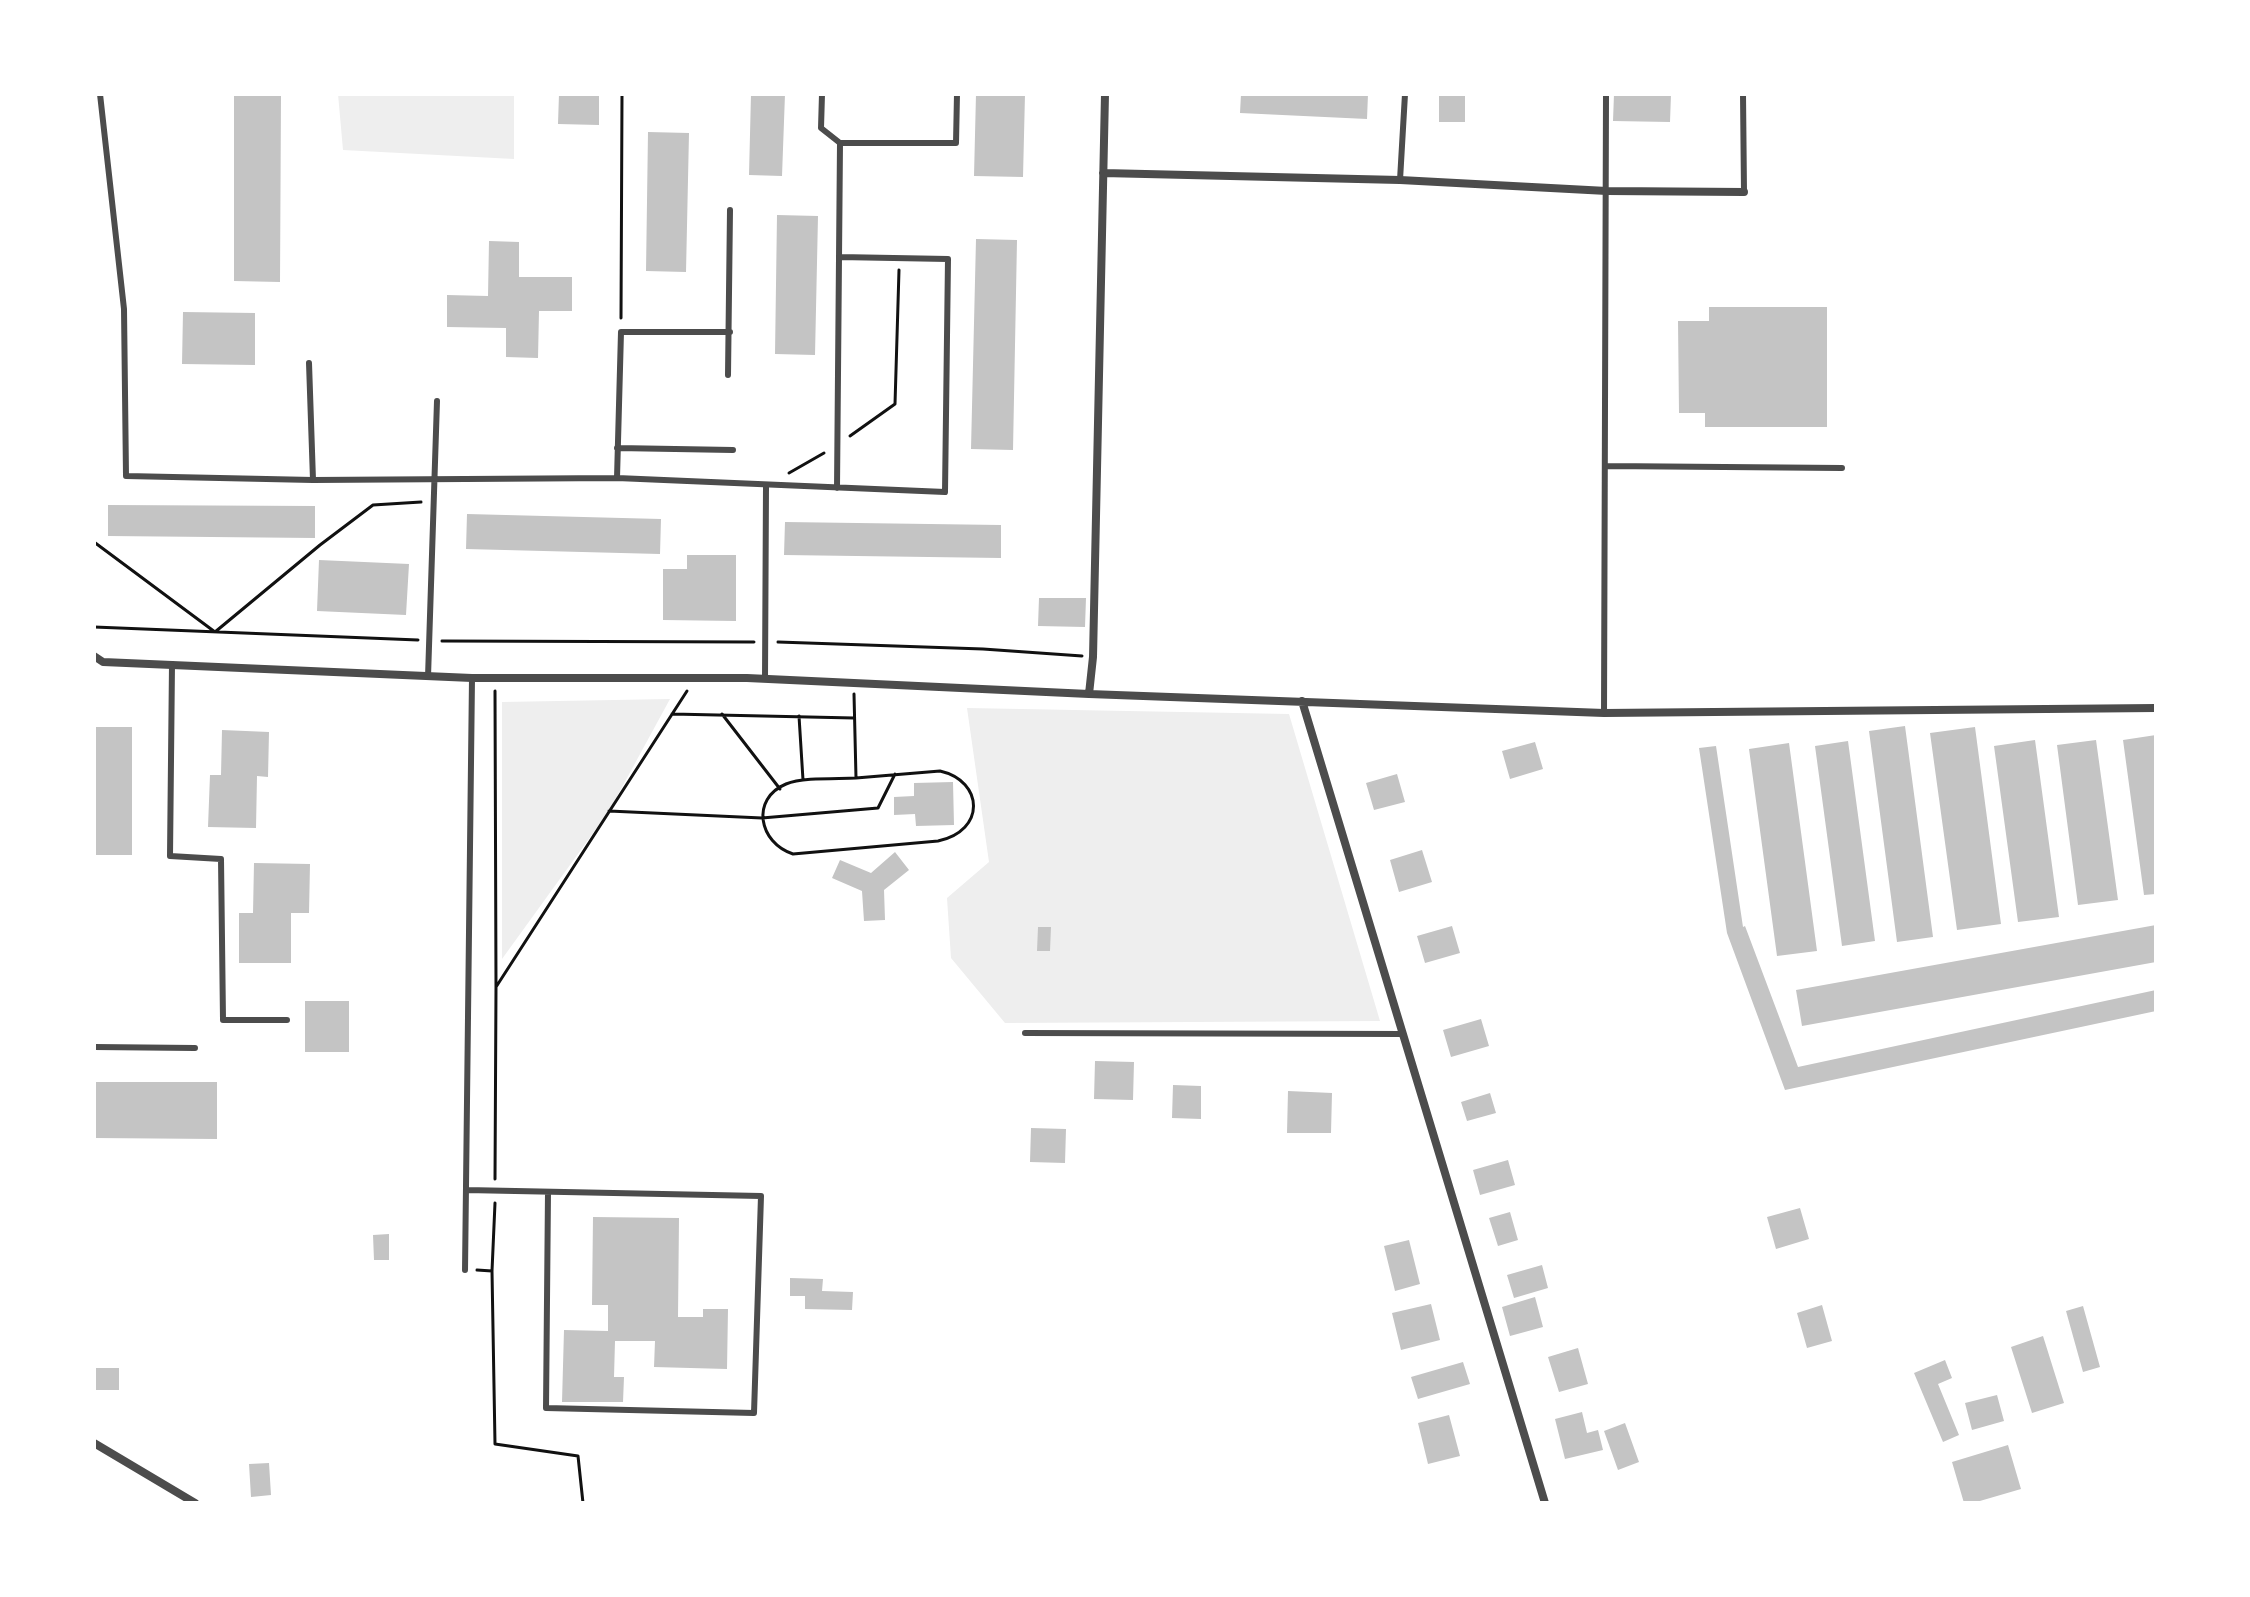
<!DOCTYPE html>
<html>
<head>
<meta charset="utf-8">
<style>
  body { margin:0 }
  #map { position:relative; width:2250px; height:1597px; overflow:hidden; background:#fff; font-family:Lora,serif }
  canvas { display:block }
  .frame { position:absolute; inset:0; border:96px solid #fff; pointer-events:none }
</style>
</head>
<body>
<div id="map">
<canvas width="2250" height="1597"></canvas>
<div class="frame"></div>
</div>
<script>
const context = document.querySelector('canvas').getContext('2d');
context.lineJoin = 'round';
function fillPath(path, color) { context.fillStyle = color; context.fill(path, 'evenodd'); }
function stroke(path, color, width, dash) { context.strokeStyle = color; context.lineWidth = width; context.lineCap = dash ? 'butt' : 'round'; context.setLineDash(dash || []); context.stroke(path); }
const green = new Path2D(`
  M338,94H514V159L343,150Z
  M670,699L609,811L502,959V702Z
  M967,708L1289,714L1380,1021L1005,1023L951,958L947,898L989,862Z`);
const building = new Path2D(`
  M234,94H281L280,282L234,281Z
  M559,94H599V125L558,124Z
  M751,94H785L782,176L749,175Z
  M976,94H1025L1023,177L974,176Z
  M1241,94H1368L1367,119L1240,113Z
  M1439,94H1465V122H1439Z
  M1614,94H1671L1670,122L1613,121Z
  M648,132L689,133L686,272L646,271Z
  M777,215L818,216L815,355L775,354Z
  M976,239L1017,240L1013,450L971,449Z
  M489,241L519,242V277H572V311H539L538,358L506,357V328L447,327V295L488,296Z
  M1709,307H1827V427H1705V413H1679L1678,321H1709Z
  M183,312L255,313V365L182,364Z
  M108,505L315,506V538L108,536Z
  M467,514L661,519L660,554L466,549Z
  M785,522L1001,525V558L784,555Z
  M687,555H736V621L663,620V569H687Z
  M319,560L409,564L406,615L317,611Z
  M1039,598H1086L1085,627L1038,626Z
  M1905,726L1933,937L1897,942L1869,731Z
  M94,727H132V855H94Z
  M1975,727L2001,924L1957,930L1930,733Z
  M222,730L269,732L268,777L257,776L256,828L208,827L210,775H221Z
  M2156,735V894L2144,895L2123,740Z
  M2035,740L2059,917L2018,922L1994,746Z
  M2096,740L2118,900L2078,905L2057,745Z
  M1848,741L1875,941L1842,946L1815,746Z
  M1535,742L1543,769L1510,779L1502,751Z
  M1789,743L1817,951L1777,956L1749,749Z
  M1716,746L1743,927L1745,926L1798,1067L2156,990V1011L1785,1090L1727,933L1699,748Z
  M1397,774L1405,802L1374,810L1366,783Z
  M953,782L954,825L916,826L915,814L894,815V797L914,796V783Z
  M1422,850L1432,882L1399,892L1390,860Z
  M895,852L909,870L884,890L885,920L864,921L862,891L832,878L840,860L871,873Z
  M254,863L310,864L309,913H291V963H239V913H253Z
  M2156,925V962L1802,1026L1796,990Z
  M1452,926L1460,953L1425,963L1417,936Z
  M1038,927H1051L1050,951H1037Z
  M305,1001H349V1052H305Z
  M1481,1019L1489,1046L1451,1057L1443,1030Z
  M1095,1061L1134,1062L1133,1100L1094,1099Z
  M94,1082H217V1139L94,1138Z
  M1173,1085L1201,1086V1119L1172,1118Z
  M1288,1091L1332,1093L1331,1133H1287Z
  M1490,1093L1496,1113L1467,1121L1461,1102Z
  M1031,1128L1066,1129L1065,1163L1030,1162Z
  M1508,1160L1515,1185L1480,1195L1473,1170Z
  M1800,1208L1809,1239L1776,1249L1767,1217Z
  M1510,1212L1518,1240L1498,1246L1489,1218Z
  M593,1217L679,1218L678,1317H703V1309H728L727,1369L654,1367L655,1341H615L614,1377H624L623,1402H562L564,1330L608,1331V1305H592Z
  M389,1234V1260H374L373,1235Z
  M1409,1240L1420,1284L1395,1291L1384,1246Z
  M1542,1265L1548,1288L1514,1298L1507,1275Z
  M790,1278L823,1279L822,1291L853,1292L852,1310L805,1309V1296H790Z
  M1535,1297L1543,1327L1510,1336L1502,1307Z
  M1431,1304L1440,1340L1401,1350L1392,1313Z
  M1822,1305L1832,1341L1807,1348L1797,1313Z
  M2083,1306L2100,1367L2083,1372L2066,1311Z
  M2043,1336L2064,1403L2032,1413L2011,1347Z
  M1578,1348L1588,1384L1559,1392L1548,1357Z
  M1945,1360L1952,1378L1938,1384L1959,1435L1943,1442L1914,1373Z
  M1463,1362L1470,1384L1418,1399L1411,1377Z
  M94,1368H119V1390H94Z
  M1997,1395L2004,1421L1972,1430L1965,1403Z
  M1582,1412L1587,1433L1598,1430L1603,1450L1565,1459L1555,1419Z
  M1449,1415L1460,1456L1428,1464L1418,1423Z
  M1625,1423L1639,1462L1618,1470L1604,1431Z
  M2008,1445L2021,1489L1973,1503H1964L1952,1462Z
  M269,1463L271,1495L251,1497L249,1464Z`);
const path = new Path2D(`
  M621,318L622,94
  M850,436L895,404L899,270
  M789,473L824,453
  M94,542L215,632L320,545L373,505L421,502
  M94,627L418,640
  M442,641L754,642
  M778,642L983,649L1082,656
  M495,691L496,987
  M854,694L856,778L940,771C984,781 986,831 938,841L793,854C759,843 750,799 786,784C803,777 837,779 856,778
  M672,714L854,718
  M722,714L780,789
  M799,716L803,780
  M609,811L762,818L878,808L895,774
  M495,1179L496,987L687,691
  M477,1270L492,1271L495,1444L578,1456L583,1503
  M492,1271L495,1203`);
const service = new Path2D(`
  M100,94L124,309L126,476L313,480L617,478L945,492L948,259L839,257
  M822,94L821,128L840,143L837,488
  M1743,94L1744,192
  M840,143H956L957,94
  M1400,180L1405,94
  M309,363L313,480
  M728,375L730,210
  M617,448L733,450
  M1606,466L1842,468
  M617,478L621,332H730
  M172,664L170,856L221,859L223,1020H287
  M428,677L437,401
  M765,678L766,486
  M1604,713L1606,94
  M1025,1033L1403,1034
  M94,1047L195,1048
  M466,1190C564,1192 662,1194 761,1196L754,1413L546,1408L548,1192
  M465,1270L472,678`);
const minor = new Path2D(`
  M1103,173L1400,180L1607,191L1744,192
  M94,656L103,662L472,678H747L1089,694L1093,657L1105,94
  M1089,694L1604,713L2156,708
  M1302,701L1545,1503
  M94,1443L195,1503`);
fillPath(green, '#eee');
fillPath(building, '#c4c4c4');
stroke(path, '#111', 3);
stroke(service, '#4c4c4c', 6);
stroke(minor, '#4c4c4c', 8);
</script>
</body>
</html>
